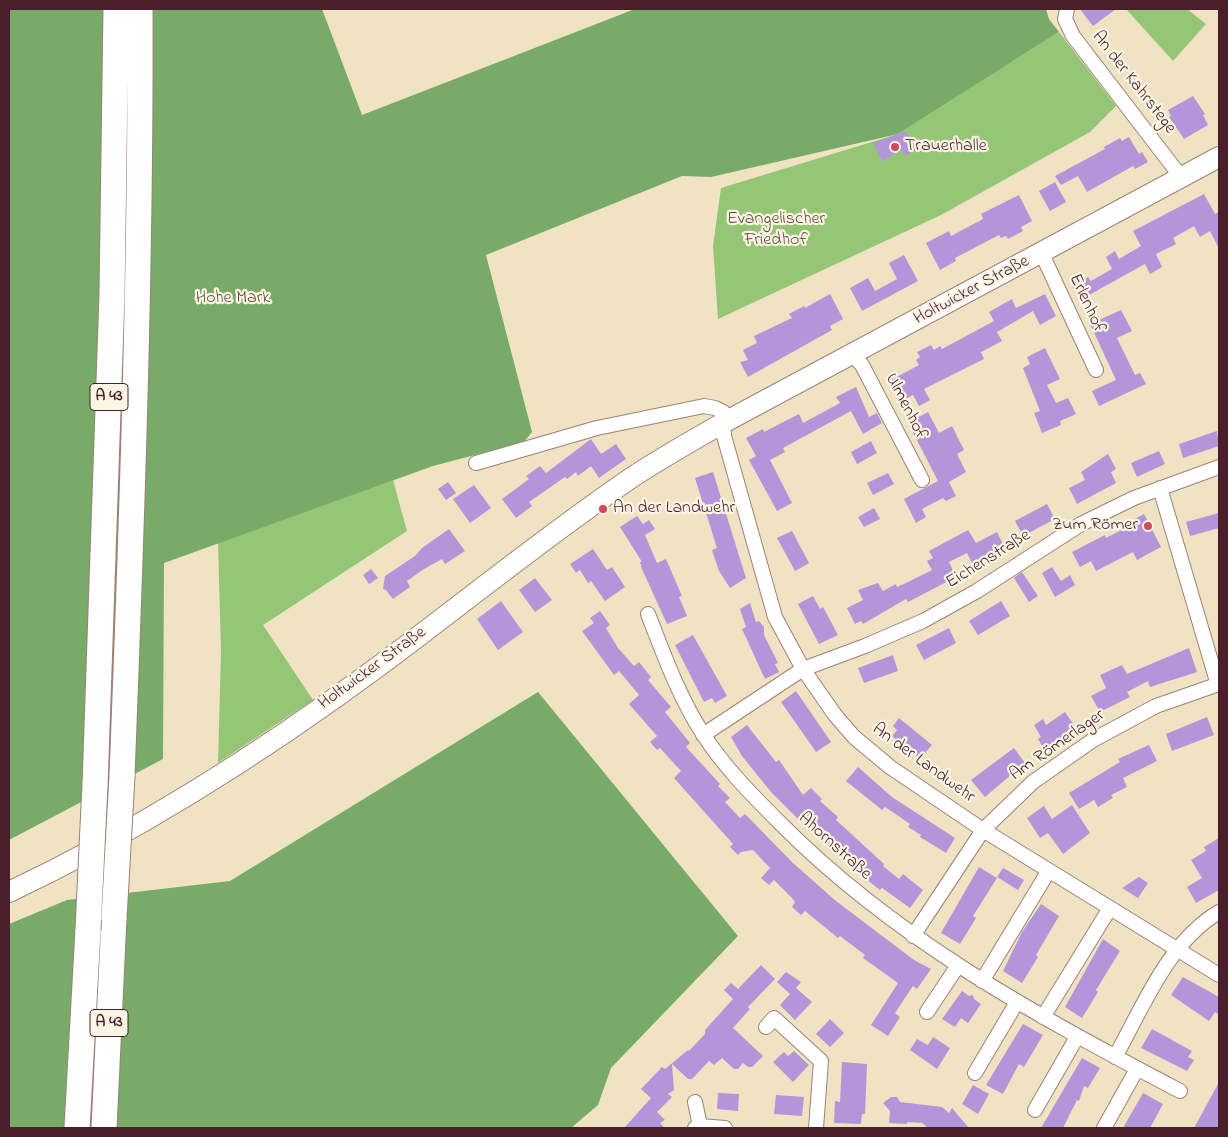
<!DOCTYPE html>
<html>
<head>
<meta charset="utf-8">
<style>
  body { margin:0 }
  #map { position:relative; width:1228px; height:1137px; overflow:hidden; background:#f0e3c4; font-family:"Indie Flower",sans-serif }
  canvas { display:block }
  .frame { position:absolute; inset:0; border:10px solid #4a1f2b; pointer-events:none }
</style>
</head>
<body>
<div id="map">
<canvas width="1228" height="1137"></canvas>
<div class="frame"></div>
</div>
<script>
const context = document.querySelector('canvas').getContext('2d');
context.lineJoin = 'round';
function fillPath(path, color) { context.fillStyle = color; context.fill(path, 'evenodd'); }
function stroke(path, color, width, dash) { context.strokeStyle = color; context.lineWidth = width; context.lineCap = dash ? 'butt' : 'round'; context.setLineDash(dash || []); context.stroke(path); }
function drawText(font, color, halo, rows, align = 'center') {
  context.font = font + ' "Indie Flower",sans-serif'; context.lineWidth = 4.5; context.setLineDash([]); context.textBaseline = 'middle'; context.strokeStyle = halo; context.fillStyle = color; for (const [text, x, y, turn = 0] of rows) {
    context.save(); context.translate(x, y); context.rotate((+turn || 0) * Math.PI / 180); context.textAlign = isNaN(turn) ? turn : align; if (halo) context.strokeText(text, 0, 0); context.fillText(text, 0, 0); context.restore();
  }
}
const green = new Path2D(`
  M1126,9H1187L1206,24L1173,61Z
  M1059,32L1116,106L1090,132L941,215L718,319L713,246L721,188L898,134Z
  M393,480L407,531L263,625L313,700L218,763L221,652L218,543Z`);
const forest = new Path2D(`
  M9,9H322L362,115L635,9H1046L1049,19L1059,32L898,134L711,177L682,176L486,255L532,432L524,442L433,466L164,563L163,759L9,840Z
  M538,692L738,936L611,1068L598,1105L571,1128H9V924L67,900L230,881Z`);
const building = new Path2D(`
  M1080,9H1116L1093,26Z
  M1193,96L1205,114L1203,115L1208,125L1184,139L1169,117L1171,116L1168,110Z
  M906,131L917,150L905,156L902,150L882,161L873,143Z
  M1129,137L1139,154L1142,152L1148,162L1135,169L1133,166L1087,192L1078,176L1061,185L1055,176L1105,149L1104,147L1120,138L1122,141Z
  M1055,182L1066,202L1050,211L1039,191Z
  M1204,194L1215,214L1219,212V249L1210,231L1200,237L1194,226L1173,238L1176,244L1156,254L1162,267L1150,274L1145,264L1080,300L1072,286L1088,277L1091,281L1112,269L1106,257L1115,251L1119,259L1141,246L1133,231Z
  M1019,195L1032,221L1021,227L1023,231L1008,239L1006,236L1001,238L999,235L955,258L956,261L940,270L926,243L949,231L951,236L983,219L981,214Z
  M904,255L918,281L862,311L850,288L868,278L875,291L897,279L889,263Z
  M830,294L843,319L830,326L832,330L748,377L740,362L748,360L743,350L757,343L754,336L792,318L789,314L804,306L805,308Z
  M1045,294L1056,316L1040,325L1033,311L997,332L1002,341L981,352L984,359L924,389L930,400L919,406L913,395L900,402L889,381L919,365L916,360L920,357L917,352L931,345L934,350L940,346L942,349L994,321L989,312L1012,299L1016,308Z
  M1121,310L1132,331L1117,338L1135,375L1140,373L1146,384L1099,406L1092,391L1116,380L1090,324Z
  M1045,348L1060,379L1047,385L1056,403L1068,398L1076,414L1060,421L1061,425L1042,433L1034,413L1040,411L1023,368L1030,364L1027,357Z
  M856,387L869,417L877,413L882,423L863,434L851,411L783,448L785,452L770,460L792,503L777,511L749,460L756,456L746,438L763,429L764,432L799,414L803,423L840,403L836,397Z
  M928,412L939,433L952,426L964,450L957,454L966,472L949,482L956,496L946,501L943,498L922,509L926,517L916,523L904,499L938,481L908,423Z
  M1217,431L1219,446L1183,458L1179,444Z
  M591,439L601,454L616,444L626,459L599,478L591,466L578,476L576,472L567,479L565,477L529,502L532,506L516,518L502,499L529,479L526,476L540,466L546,473Z
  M871,441L877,453L857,464L851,452Z
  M1159,451L1165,464L1137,477L1131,463Z
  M1108,454L1116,469L1111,472L1116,483L1077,504L1069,488L1085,480L1081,472Z
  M713,472L746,578L730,588L719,571L712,550L717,548L695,478Z
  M888,473L894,484L873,495L867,483Z
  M448,482L456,493L446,500L438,489Z
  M474,485L491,508L470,523L453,499Z
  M1047,504L1055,519L1023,536L1015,521Z
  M874,508L880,519L864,527L858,517Z
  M1219,513V528L1190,536L1186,522Z
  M1144,514L1161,547L1137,560L1133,552L1096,571L1091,561L1080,567L1072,552L1105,535L1106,538L1129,526L1127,523Z
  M637,516L643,524L649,520L655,529L645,535L657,563L666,559L682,596L679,597L687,616L667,624L642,569L640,562H642L620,527Z
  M449,529L465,551L445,564L442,559L424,569L407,581L410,587L393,599L386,590L383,589L385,576L415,556L422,548Z
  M968,530L976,543L997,532L1005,548L973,565L967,553L949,562L956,577L908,602L906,599L863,624L861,621L855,624L847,608L863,600L858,590L878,583L883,591L896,584L897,587L906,583L932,570L927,561L933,558L929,551Z
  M792,531L809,563L795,571L777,538Z
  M593,549L607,570L612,567L625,587L605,601L591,581L588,583L580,570L576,573L570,564Z
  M1052,567L1061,581L1070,575L1075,585L1055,597L1042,573Z
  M371,569L378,578L369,584L363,575Z
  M1022,572L1038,596L1029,602L1014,578Z
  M535,578L552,600L535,612L519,590Z
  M813,596L820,609L823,607L838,635L819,644L798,604Z
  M501,601L523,632L498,650L477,619Z
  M1001,601L1010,616L978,635L969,621Z
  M750,603L756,622L759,621L764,627V635L778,663L775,664L779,672L765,679L742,629L746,627L740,609Z
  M600,611L610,625L606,628L618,648L634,666L639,662L651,677L648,680L671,707L665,712L690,743L686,747L720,784L718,786L730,798L725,802L740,818L745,814L793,863L836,901L914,960L931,969L917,989L913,986L895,1013L900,1017L888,1036L871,1025L898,983L863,958L865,955L840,936L838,938L805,911L801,915L792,907L795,902L791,897L774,880L769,885L761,878L770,868L753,850L741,852L738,855L730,847L733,844L674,778L681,771L660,748L657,750L650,742L657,736L629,704L639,695L619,671L614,675L582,631L594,623L590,618Z
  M949,628L956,643L924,660L916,645Z
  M693,635L727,696L715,703L712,698L704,702L675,645Z
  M1189,648L1197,672L1150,687L1148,681L1127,692L1130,697L1100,712L1091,696L1106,688L1100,675L1122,665L1127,674Z
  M893,655L898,671L864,683L858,668Z
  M796,691L831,742L816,752L781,702Z
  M1065,712L1076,728L1044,749L1038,739L1041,737L1034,725L1043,719L1046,725Z
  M1207,717L1214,735L1172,751L1166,734Z
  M899,718L932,745L920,759L892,736L897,730L893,726Z
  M747,725L776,762L779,760L803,795L811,788L822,799L820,801L838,817L836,820L884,864L883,866L899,879L903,874L923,890L910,908L882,888L880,890L851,867L856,860L837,843L832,850L818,838L824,831L806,815L800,821L771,792L742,756L731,737Z
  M1149,745L1157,761L1123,778L1127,787L1111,795L1113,798L1098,807L1094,800L1079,809L1069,793L1120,762L1118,759Z
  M1014,748L1025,763L985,797L971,780Z
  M858,767L892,797L955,838L946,853L920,837L921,835L908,827L910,824L897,815L885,807L882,810L846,781Z
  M1072,805L1090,833L1063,854L1048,833L1040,838L1027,818L1044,806L1052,819Z
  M1219,838V890L1196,903L1187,887L1202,878L1191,860L1206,851L1204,847Z
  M979,867L997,878L973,916L976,918L960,944L941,933Z
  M1003,868L1024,880L1018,890L997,877Z
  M1139,877L1148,883L1138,898L1122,888Z
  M1041,904L1059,916L1036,955L1038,957L1022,983L1003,971L1022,932Z
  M1103,939L1120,951L1096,990L1098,992L1082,1018L1065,1007Z
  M761,965L775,979L748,1007L750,1009L733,1028L763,1056L752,1067H748L743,1063L738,1069H734L722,1058L714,1065L709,1061L692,1079H688L672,1064L674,1090L668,1094L672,1097L657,1112L665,1120L660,1123L665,1128H624L651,1098L641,1089L662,1067L665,1069L688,1050L689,1051L705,1034V1030L733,999L724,990L731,983L738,989Z
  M786,972L801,982L796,988L812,1002L795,1020L780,1005L790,994L777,982Z
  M1183,977L1219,997V1015L1215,1012L1209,1021L1171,995Z
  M962,991L969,996L973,995L974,999L981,1004L968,1023L961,1018L955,1027L942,1019Z
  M830,1019L844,1033L830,1047L816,1034Z
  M1023,1024L1043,1035L1024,1067L1019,1064L1003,1094L986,1085Z
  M1152,1029L1192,1051L1188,1057L1194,1060L1187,1071L1141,1048Z
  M933,1037L950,1048L937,1069L910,1050L917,1039L928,1045Z
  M794,1051L809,1065L793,1082L773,1062L784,1052L788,1056Z
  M1082,1058L1100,1068L1088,1088L1084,1086L1079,1101L1077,1100L1063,1128H1041Z
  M842,1062L867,1064L865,1114H862L861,1124L834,1123L835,1101L840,1102Z
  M1219,1082V1128H1194L1206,1106Z
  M973,1085L989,1094L978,1114L962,1104Z
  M718,1093L739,1094L738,1111L717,1109Z
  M1143,1093L1163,1104L1150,1128H1123Z
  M776,1095L804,1097L802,1116L774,1114Z
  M891,1097H897L900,1102L942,1107L949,1113L952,1108L969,1128H928L922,1123L907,1122V1124L889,1123L890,1111L883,1103Z`);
const street = new Path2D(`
  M1067,9L1065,19L1073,36L1181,177
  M1042,254L1096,370
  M852,354L862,365L922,480
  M476,463L597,428L704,406L715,408L723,412L724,436L775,617L803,669L835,715L854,737L890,767L983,830L1219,975
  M1160,488L1218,685
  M648,614C664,655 679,697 703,734C724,767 753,796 780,823C896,940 1036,1015 1180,1091
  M703,735L803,669L865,646L923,621L977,591L1081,524L1134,498L1219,467
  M913,936L983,830L1033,782L1093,740L1156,706L1219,684
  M982,981L1048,872
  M927,1012L957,967
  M1043,1017L1110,908
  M766,1027L774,1018L821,1061L816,1128
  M1115,1057C1143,1007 1168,942 1219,912
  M975,1073L1017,1002
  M695,1102L700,1126
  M1035,1110L1077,1037
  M695,1128L700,1126L725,1128
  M1104,1128L1137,1069`);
const secondary = new Path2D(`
  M9,892C140,830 263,752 379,666C464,603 547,535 634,476C663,457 693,440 723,423L1219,157`);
const highway = new Path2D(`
  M122,776C132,520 141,265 140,9
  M95,785L112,295L116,9
  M77,1128L88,930
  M104,1128L114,918`);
const highwayBridge = new Path2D(`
  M114,918L122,776
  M88,930L95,785`);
const markers = [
  [895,147,5,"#d1495b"],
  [603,509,5,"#d1495b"],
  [1148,526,5,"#d1495b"]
];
const shields = [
  [109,397,38],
  [109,1023,38]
];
const shieldNames = [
  ["A 43",109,397],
  ["A 43",109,1023]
];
const streetNames = [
  ["An der Kahrstege",1133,83,52],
  ["Holtwicker Straße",972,291,-28],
  ["Erlenhof",1086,304,65],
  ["Ulmenhof",905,407,63],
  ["Eichenstraße",989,560,-32],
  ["Holtwicker Straße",373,669,-36],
  ["Am Römerlager",1058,746,-35],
  ["An der Landwehr",923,764,36],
  ["Ahornstraße",834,847,42]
];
const poiNames = [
  ["Trauerhalle",905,147],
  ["An der Landwehr",613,509],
  ["Zum Römer",1138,526,"right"]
];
const parkNames = [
  ["Evangelischer",776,220],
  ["Friedhof",776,241],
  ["Hohe Mark",233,299]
];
fillPath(green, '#94c676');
fillPath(forest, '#77ab67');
fillPath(building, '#b396da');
stroke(street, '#9d8178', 16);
stroke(secondary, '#9d8178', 22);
stroke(highway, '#9d8178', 27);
stroke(street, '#fff', 14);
stroke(secondary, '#fff', 20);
stroke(highway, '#fff', 25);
stroke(highwayBridge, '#9d8178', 27, []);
stroke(highwayBridge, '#fff', 25);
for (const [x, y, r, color] of markers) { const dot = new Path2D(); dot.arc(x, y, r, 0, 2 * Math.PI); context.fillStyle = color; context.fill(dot); stroke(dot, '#fcf5e5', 2); }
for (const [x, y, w] of shields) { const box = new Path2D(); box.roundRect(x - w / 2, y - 13.5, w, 27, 4); context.fillStyle = '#fcf5e5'; context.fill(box); stroke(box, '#4a1f2b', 1); }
drawText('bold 16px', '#4a1f2b', null, shieldNames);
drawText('18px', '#4a1f2b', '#fcf5e5', streetNames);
drawText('18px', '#4a1f2b', '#fcf5e5', poiNames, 'left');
drawText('18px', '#605142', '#fcf5e5', parkNames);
</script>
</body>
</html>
